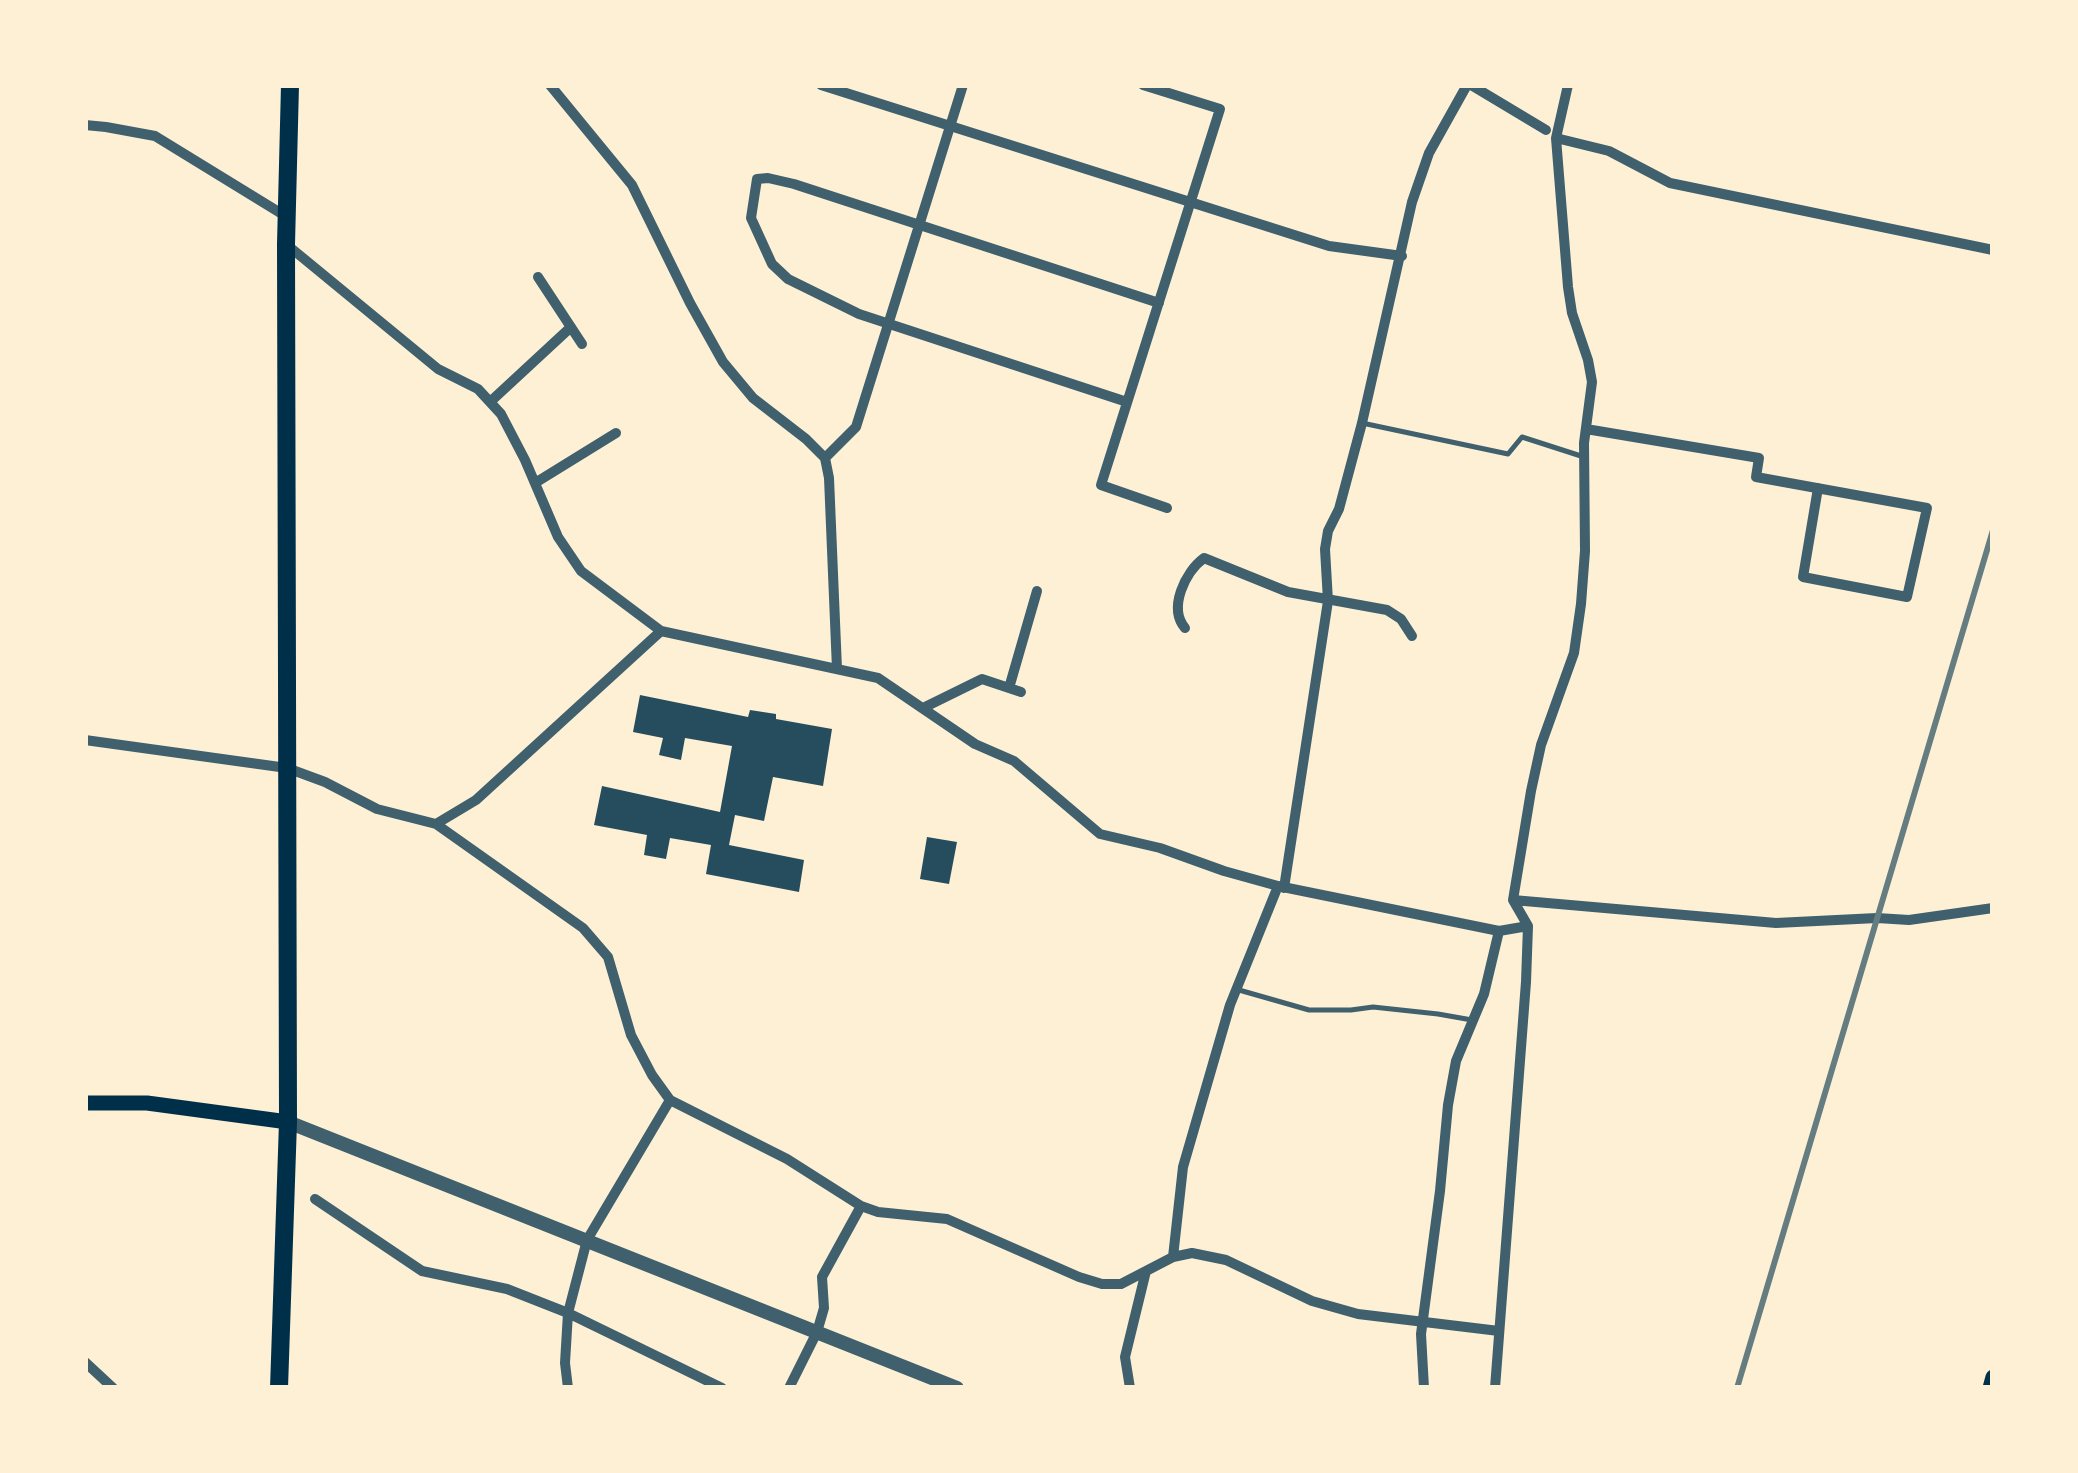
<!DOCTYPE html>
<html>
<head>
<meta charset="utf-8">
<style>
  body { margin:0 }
  #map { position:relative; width:2078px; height:1473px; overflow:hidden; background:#fdf0d5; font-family:Signika,sans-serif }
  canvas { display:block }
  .frame { position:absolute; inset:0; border:88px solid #fdf0d5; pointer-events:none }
</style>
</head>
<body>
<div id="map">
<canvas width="2078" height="1473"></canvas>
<div class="frame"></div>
</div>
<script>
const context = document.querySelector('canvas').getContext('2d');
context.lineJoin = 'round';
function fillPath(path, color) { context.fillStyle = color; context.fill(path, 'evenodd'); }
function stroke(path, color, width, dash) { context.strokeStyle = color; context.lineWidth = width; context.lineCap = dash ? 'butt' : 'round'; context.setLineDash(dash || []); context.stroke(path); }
const building = new Path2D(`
  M640,695L748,717L750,710L776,714V719L832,729L823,786L773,777L764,821L735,815L729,845L804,860L799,892L706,874L711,845L670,838L666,859L644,855L647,835L594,825L602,786L720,812L732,746L685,738L681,760L659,755L663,738L633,732Z
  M927,837L957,842L949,884L920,879Z`);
const service = new Path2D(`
  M1362,423L1508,454L1522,437L1581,456
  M1239,990L1309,1010H1351L1373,1007L1438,1014L1472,1020`);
const minor = new Path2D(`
  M550,85L632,185L690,303L723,362L753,398L806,439L825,458L829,478L837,669
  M821,85L1329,246L1402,256
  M1143,85L1220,109L1101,485L1167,508
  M1471,85L1546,130
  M85,125L106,127L155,136L287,217
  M1556,138L1609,151L1670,183L1993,250
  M286,244L438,369L478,389L501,414L525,460L558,537L581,571L661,631L878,678L975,744L1014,761L1100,834L1160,848L1224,871L1278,886L1499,931L1528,926
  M538,277L582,344
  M490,402L571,327
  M1127,402L859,314L788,279L772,264L751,218L757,179L768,178L794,184L1159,303
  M1586,429L1759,458L1756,477L1927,508L1907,597L1803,577L1818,488
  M825,458L856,427L963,85
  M535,483L616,433
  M1185,628C1168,608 1185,572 1204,558L1288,592L1387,610L1401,619L1412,636
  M1009,688L1037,591
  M923,708L982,679L1021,692
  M85,740L287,768L325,782L377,809L436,824L476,800L661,631
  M436,824L583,928L608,957L631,1035L652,1075L670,1100L787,1159L861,1206L878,1212L947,1219L1079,1277L1102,1284H1121L1173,1257L1192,1253L1226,1260L1312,1301L1358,1314L1499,1331
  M1284,888L1328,601L1325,549L1328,531L1339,509L1362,423L1412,202L1429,153L1467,85
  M1513,900L1776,923L1877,918L1909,920L1993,908
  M315,1199L422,1271L507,1289L568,1313L722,1388
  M1173,1257L1183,1167L1230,1005L1278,886
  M85,1362L113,1388
  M568,1388L565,1363L568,1313L587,1240L670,1100
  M789,1388L817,1332L824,1308L822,1277L861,1206
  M1130,1388L1125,1357L1146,1271
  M1424,1388L1421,1334L1440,1191L1448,1105L1456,1061L1484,994L1499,931
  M1495,1388L1526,982L1528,926L1513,900L1531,791L1541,745L1574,653L1581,604L1585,551L1584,443L1592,382L1588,360L1572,313L1568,287L1556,138L1568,85`);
const tertiary = new Path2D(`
  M288,1122L957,1388`);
const secondary = new Path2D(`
  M85,1103H147L288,1122
  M1990,1388L1993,1377`);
const trunk = new Path2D(`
  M279,1388L288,1122L286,244L290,85`);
const rail = new Path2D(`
  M1737,1388L1993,530`);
fillPath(building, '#264d5e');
stroke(service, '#3f606c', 5);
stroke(minor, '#3f606c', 10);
stroke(tertiary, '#3f606c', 14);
stroke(secondary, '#003049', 15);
stroke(trunk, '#003049', 18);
stroke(rail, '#657d81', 6);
</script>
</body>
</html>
